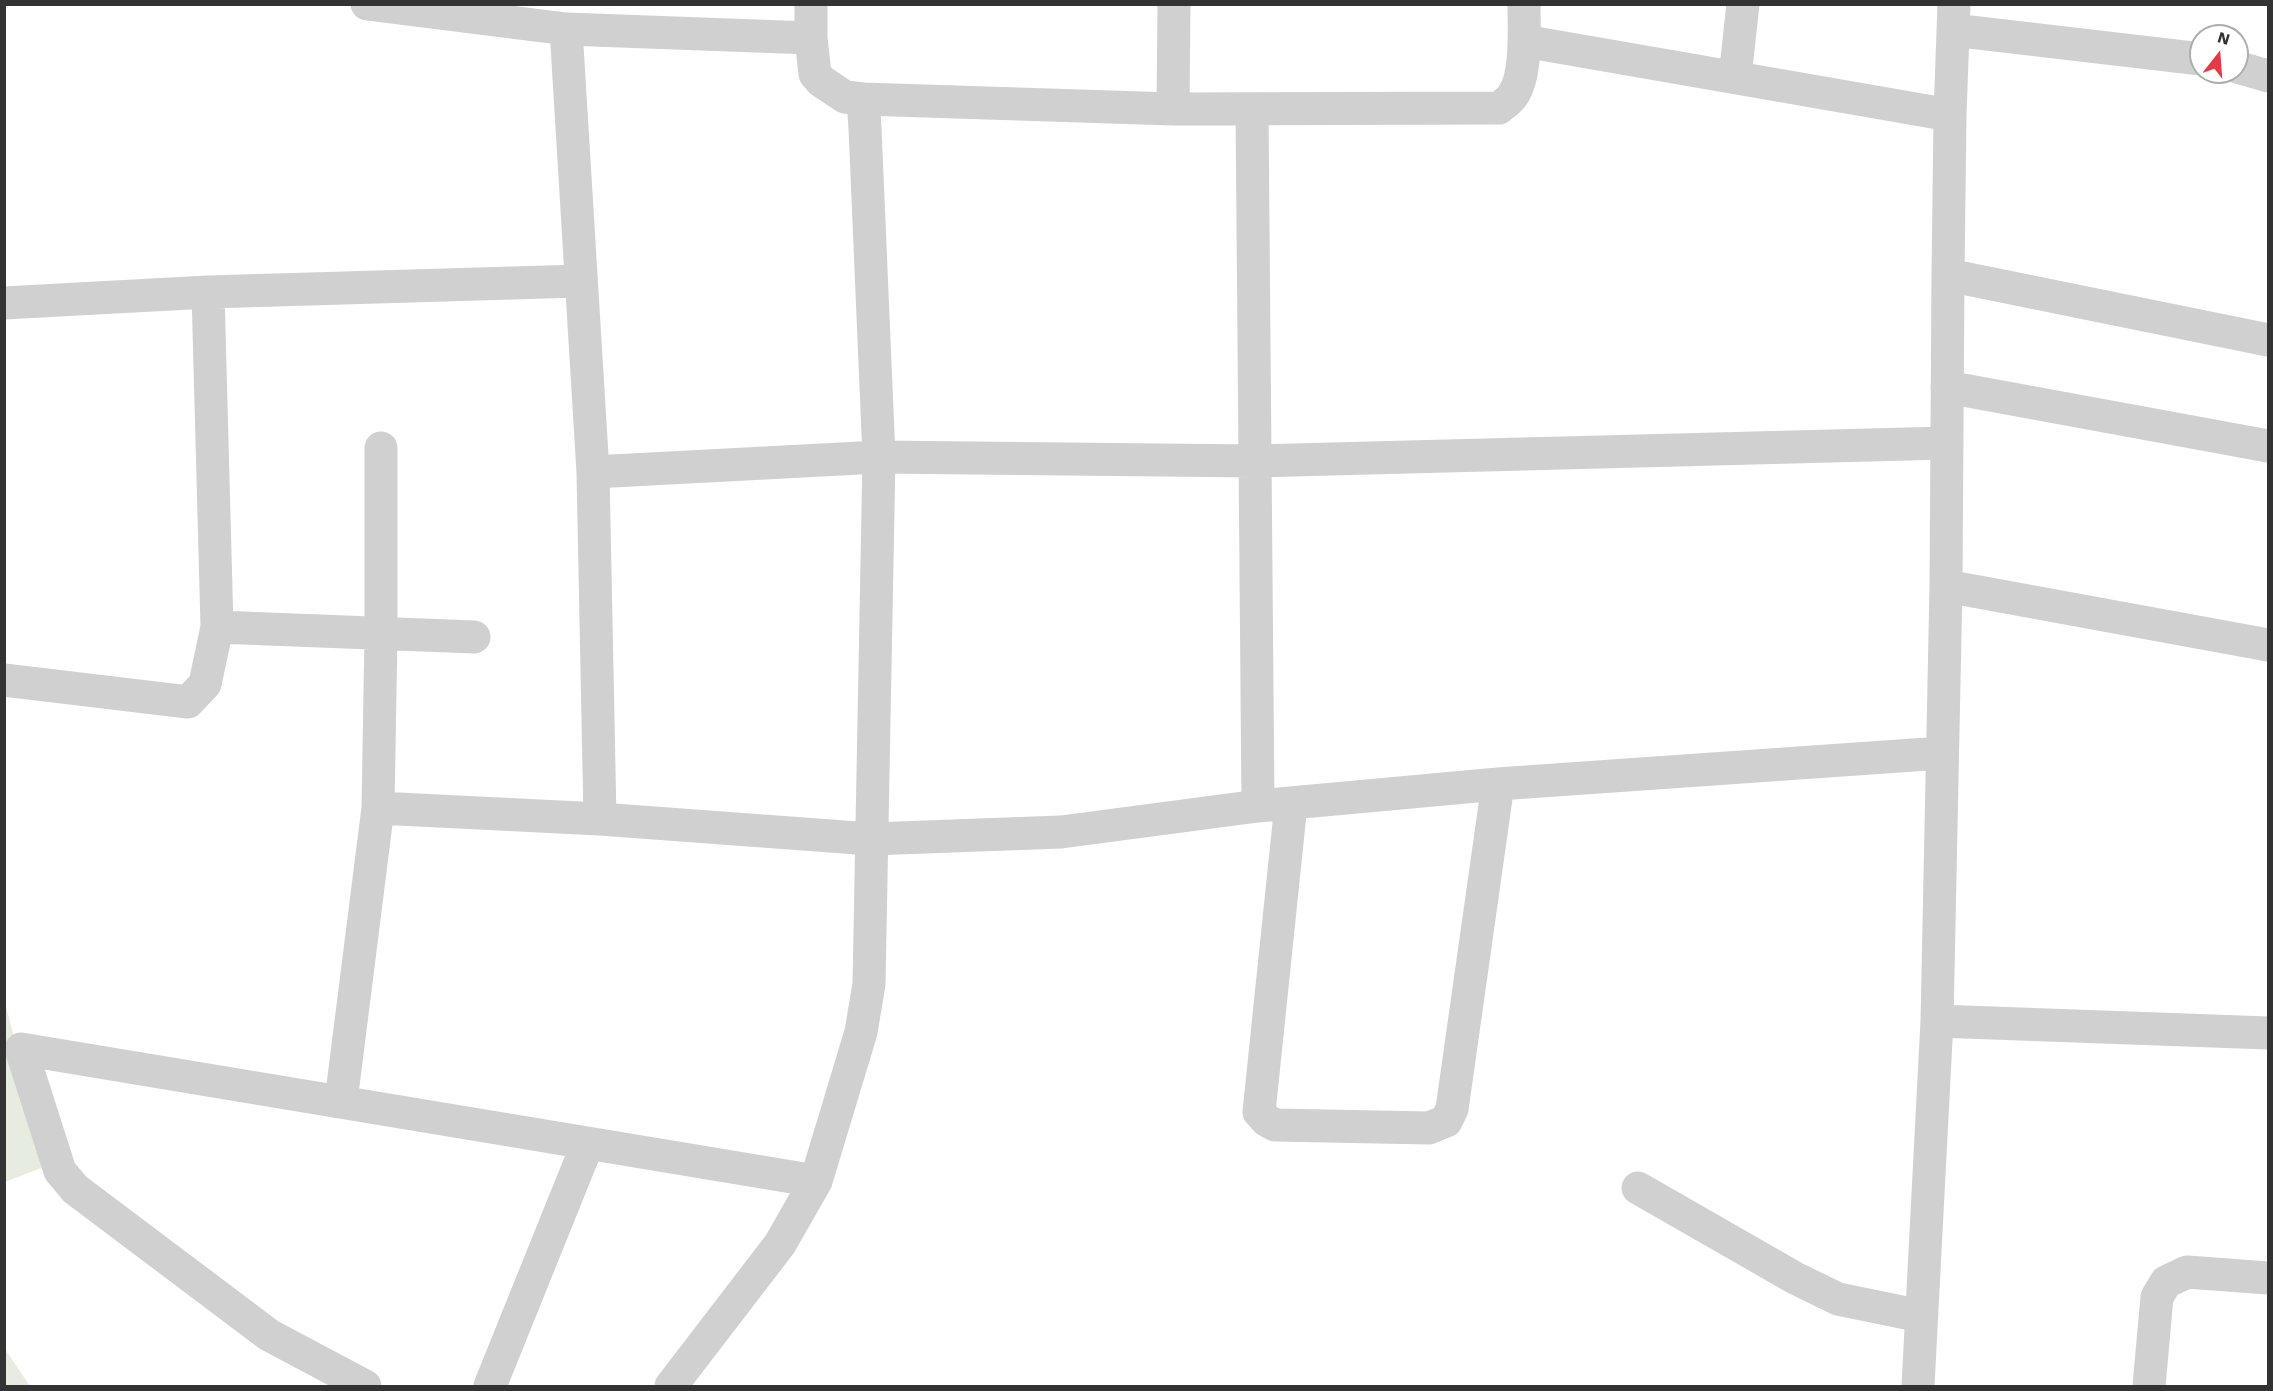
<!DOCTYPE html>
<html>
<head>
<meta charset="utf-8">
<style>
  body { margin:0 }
  #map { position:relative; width:2273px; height:1391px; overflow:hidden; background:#fff; font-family:"Work Sans",sans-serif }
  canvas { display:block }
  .frame { position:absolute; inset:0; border:6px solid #333; pointer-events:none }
  .north { position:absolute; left:2189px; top:24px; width:60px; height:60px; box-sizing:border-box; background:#fff; border:2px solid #adadad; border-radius:50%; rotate:17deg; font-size:16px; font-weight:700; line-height:24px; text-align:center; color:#333 }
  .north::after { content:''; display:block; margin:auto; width:21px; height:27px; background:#e63946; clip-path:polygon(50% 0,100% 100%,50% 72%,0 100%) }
</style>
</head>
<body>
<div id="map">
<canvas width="2273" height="1391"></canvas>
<div class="frame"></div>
<div class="north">N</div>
</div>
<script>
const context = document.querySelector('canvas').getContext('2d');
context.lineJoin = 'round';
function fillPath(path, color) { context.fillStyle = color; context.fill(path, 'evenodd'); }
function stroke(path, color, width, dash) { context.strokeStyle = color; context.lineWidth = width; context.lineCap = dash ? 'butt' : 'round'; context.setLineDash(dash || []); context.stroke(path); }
const green = new Path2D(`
  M4,1000L49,1165L5,1182H4Z
  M5,1349L30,1386H5Z`);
const minor = new Path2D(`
  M367,4L566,29L811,38
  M566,29L593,472L600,819
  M1953,30L2201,59
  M1524,41L1950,115
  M2237,67L2268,76
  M1735,77L1743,4
  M863,99L1173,109L1499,108C1504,104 1510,100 1513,95C1527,75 1524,29 1524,4
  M1173,109L1174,4
  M1252,109L1258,806
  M1948,275L2268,340
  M4,303L208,292L580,281
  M1947,387L2268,446
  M593,472L879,457L1255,461L1946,443
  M1946,586L2268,645
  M217,627L474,637
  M4,680L188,702L205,684L217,627L208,292
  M1291,804L1259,1112L1266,1120L1275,1125L1429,1128L1446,1121L1452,1109L1498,784
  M378,808L600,819L871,839L1061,832L1258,806L1498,784L1942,753
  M1937,1021L2268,1033
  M341,1101L378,808L381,633V448
  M1638,1188L1795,1278L1838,1299L1921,1316
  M365,1386L269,1335L75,1189L60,1171L21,1049L816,1181
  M490,1386L588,1143
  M671,1386L780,1244L816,1181L861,1032L869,984L879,457L865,128L863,99L845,97L821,81L815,74L811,38V4
  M1918,1386L1937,1021L1946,586L1948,275L1950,115L1954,4
  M2149,1386L2157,1297L2166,1282L2187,1272L2268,1278`);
fillPath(green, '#e6ecdf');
stroke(minor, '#d0d0d0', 33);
</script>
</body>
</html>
